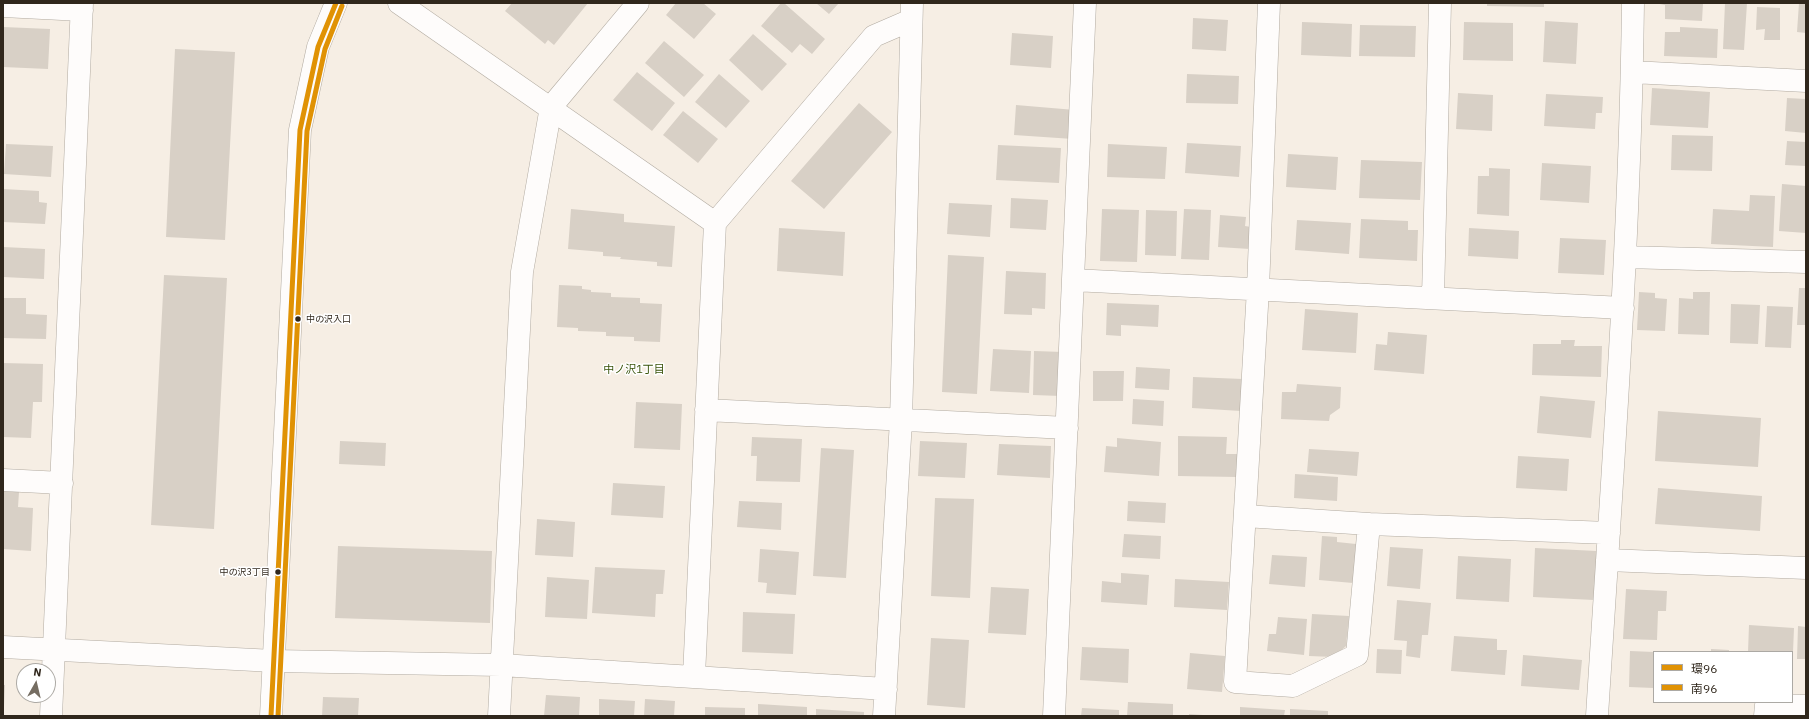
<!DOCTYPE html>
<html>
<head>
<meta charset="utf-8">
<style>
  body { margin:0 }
  #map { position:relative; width:1809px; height:719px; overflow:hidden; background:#f6eee4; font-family:"IBM Plex Sans","Noto Sans JP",sans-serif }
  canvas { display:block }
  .frame { position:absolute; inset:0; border:4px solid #30271c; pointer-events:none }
  .legend { position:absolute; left:1653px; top:651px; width:140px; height:52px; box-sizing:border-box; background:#fff; border:1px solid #aca9a4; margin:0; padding:5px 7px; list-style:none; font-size:12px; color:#30271c }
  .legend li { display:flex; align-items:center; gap:8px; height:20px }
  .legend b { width:20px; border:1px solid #aca9a4 }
  .north { position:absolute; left:16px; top:663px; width:40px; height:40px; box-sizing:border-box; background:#fff; border:1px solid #aca9a4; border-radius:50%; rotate:8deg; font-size:11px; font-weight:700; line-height:16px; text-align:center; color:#30271c }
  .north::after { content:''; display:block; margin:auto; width:14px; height:18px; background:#756d62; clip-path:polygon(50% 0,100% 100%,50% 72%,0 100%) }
</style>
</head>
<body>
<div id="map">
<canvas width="1809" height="719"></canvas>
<div class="frame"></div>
<ul class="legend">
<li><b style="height:5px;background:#e09204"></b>環96</li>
<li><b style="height:5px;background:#e09204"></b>南96</li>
</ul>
<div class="north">N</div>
</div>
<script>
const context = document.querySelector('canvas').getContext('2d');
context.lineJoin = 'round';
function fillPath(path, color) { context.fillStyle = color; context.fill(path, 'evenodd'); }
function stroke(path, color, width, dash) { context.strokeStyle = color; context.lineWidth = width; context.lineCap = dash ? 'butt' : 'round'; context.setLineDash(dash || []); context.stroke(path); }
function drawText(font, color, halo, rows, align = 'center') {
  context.font = font + ' "IBM Plex Sans","Noto Sans JP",sans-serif'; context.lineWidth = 3; context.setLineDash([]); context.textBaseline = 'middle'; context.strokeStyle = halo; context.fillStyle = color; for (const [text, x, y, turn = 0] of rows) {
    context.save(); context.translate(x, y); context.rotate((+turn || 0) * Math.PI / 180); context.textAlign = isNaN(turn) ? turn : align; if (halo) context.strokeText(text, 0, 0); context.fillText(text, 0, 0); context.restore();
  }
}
const building = new Path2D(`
  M512,3H588L554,45L548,40L545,44L505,11Z
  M676,3H703L716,14L694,39L666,15Z
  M781,3H784L825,39L812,54L800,44L792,53L761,26Z
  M816,3H839L829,14Z
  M1487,3H1544V7L1487,6Z
  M1654,3H1703L1702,21L1665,19V5Z
  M1725,3H1747L1744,50L1723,49Z
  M1799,3H1806V33L1797,32Z
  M1757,7L1780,8V40H1764L1765,29L1756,30Z
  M1193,18L1228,20L1226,51L1192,49Z
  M1545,21L1578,23L1576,64L1543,62Z
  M1302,22L1352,24L1351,57L1301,55Z
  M1464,22L1513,23V61L1463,60Z
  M1360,25L1416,26L1415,57L1359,56Z
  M3,27L50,29L48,69L3,67Z
  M1680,27L1718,29L1717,58L1664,56L1665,32H1680Z
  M1012,33L1053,36L1051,68L1010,65Z
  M753,34L787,64L762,91L729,60Z
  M664,41L704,75L684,97L645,63Z
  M175,49L235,52L225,240L166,237Z
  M637,72L675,103L652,131L613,100Z
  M719,74L750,101L726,128L695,102Z
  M1187,74L1239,76L1238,104L1186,103Z
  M1652,88L1710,92L1708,128L1650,125Z
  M1458,93L1493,95L1492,131L1456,129Z
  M1546,94L1603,97L1602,113H1596L1595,129L1544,126Z
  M1787,98L1806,99V133L1785,131Z
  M859,103L892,132L824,209L791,181Z
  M1016,105L1075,110L1073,139L1014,135Z
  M683,111L718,139L698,163L663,135Z
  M1672,135L1713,136L1712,171L1671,170Z
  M1787,141L1806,142V166L1785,165Z
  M1187,143L1241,146L1239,177L1185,173Z
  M6,144L53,146L51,177L4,174Z
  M1108,144L1167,147L1165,179L1107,177Z
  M998,145L1061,148L1059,183L996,180Z
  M1288,154L1338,157L1336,190L1286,187Z
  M1361,160L1422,162L1420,200L1359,198Z
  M1542,163L1591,166L1589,203L1540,200Z
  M1489,168L1510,169L1509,216L1477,214L1478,176H1489Z
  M1782,184L1806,186V233L1779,231Z
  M3,189L39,191V202L47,203L45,224L3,222Z
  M1750,195L1775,196L1773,247L1711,244L1713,209L1749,211Z
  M1011,198L1048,200L1046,230L1010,228Z
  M949,203L992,205L990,237L947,234Z
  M571,209L624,214V222L675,226L672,267L657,266V262L620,259L621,257L603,256V252L568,249Z
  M1102,209L1139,210L1137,262L1100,261Z
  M1184,209L1211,210L1209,260L1181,259Z
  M1146,210L1177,211L1176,256L1145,255Z
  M1220,215L1246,217L1245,226L1251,227L1250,249L1218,247Z
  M1361,219L1408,221V230H1418L1417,261L1359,258Z
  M1297,220L1351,223L1349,254L1295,250Z
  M779,228L845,232L843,276L777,271Z
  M1469,228L1519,231L1518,259L1468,256Z
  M1560,238L1606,240L1604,275L1558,273Z
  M3,247L45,249L44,279L3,277Z
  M948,255L984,257L977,394L942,392Z
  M1006,271L1046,273L1045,309L1032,308V315L1004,314Z
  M164,275L227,278L214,529L151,525Z
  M559,285L582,286V289L591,290V292L611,293V297L640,298V303L662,304L660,342L634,341V337L606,336V332L578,331V328L557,327Z
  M1799,288H1806V325H1797Z
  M1639,292L1655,293V298L1667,299L1665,331L1637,330Z
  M1693,292H1710L1709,335L1678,334L1679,298L1693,299Z
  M3,298H26V314L47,315L46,339L3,338Z
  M1107,303L1159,305L1158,327L1121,325V336L1106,335Z
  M1731,304L1760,305L1758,344L1730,343Z
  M1767,306L1793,307L1791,348L1765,347Z
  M1305,309L1358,313L1356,353L1302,350Z
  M1388,332L1427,335L1424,374L1374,370L1376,344L1387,345Z
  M1561,340H1575L1574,346H1602L1601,377L1532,375L1533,344H1561Z
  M993,349L1031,351L1029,393L990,391Z
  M1034,351L1063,352L1061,396L1033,395Z
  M3,363L43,364L42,402H33L31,438L3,437Z
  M1136,367L1170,369L1169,390L1135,388Z
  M1093,371H1124L1123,401H1093Z
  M1193,377L1243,379L1241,411L1192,408Z
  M1297,384L1341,387L1340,408L1330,415L1329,421L1281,419L1282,392H1296Z
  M1540,396L1595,401L1591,438L1537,433Z
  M1133,399L1164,401L1163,426L1132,424Z
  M636,402L682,404L680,450L634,448Z
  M1658,411L1761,418L1758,467L1655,461Z
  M1178,436L1227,437L1226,454H1238L1237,477L1178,476Z
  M752,437L802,439L800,482L756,481L757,456H751Z
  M1117,438L1161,442L1159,476L1104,472L1106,446L1117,447Z
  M340,441L386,443L385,466L339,464Z
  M920,441L967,443L965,478L918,476Z
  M999,444L1051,446L1050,478L997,475Z
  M821,448L854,450L846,578L813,576Z
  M1309,449L1359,452L1357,476L1307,472Z
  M1518,456L1569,459L1567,491L1516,488Z
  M1295,474L1338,477L1337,501L1294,498Z
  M613,483L665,486L663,518L611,515Z
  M1658,488L1762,496L1760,531L1655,524Z
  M3,491L19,492L18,507L33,508L31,551L3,549Z
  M935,498L974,499L970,598L931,596Z
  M739,501L782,503L781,530L737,527Z
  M1128,501L1166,503L1165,523L1127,521Z
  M537,519L575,522L573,557L535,555Z
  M1124,534L1161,536L1160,559L1122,557Z
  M1322,536L1337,537V542L1356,544L1353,583L1319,580Z
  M338,546L492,551L490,623L335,618Z
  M1390,547L1423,549L1420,589L1387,586Z
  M1535,548L1597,551L1594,600L1533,597Z
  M760,549L799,552L796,595L766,593L767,583L758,582Z
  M1272,555L1307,557L1305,587L1269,584Z
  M1458,556L1511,559L1509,602L1456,599Z
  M595,567L665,570L663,594H656L655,617L592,613Z
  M1121,573L1149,575L1147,605L1101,602L1102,581L1121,583Z
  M547,577L589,580L587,619L545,617Z
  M1175,579L1229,582L1227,610L1174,607Z
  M991,587L1029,589L1026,635L988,633Z
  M1626,589L1667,591L1666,611H1658L1657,640L1623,639Z
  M1397,600L1431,603L1428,635H1422L1420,658L1406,656L1407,641L1394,640Z
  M743,612L795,614L793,654L742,652Z
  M1312,614L1349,616L1346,646L1334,657L1309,656Z
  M1278,617L1307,619L1304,655L1267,651L1269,634H1276Z
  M1749,625L1794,628L1793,652H1748Z
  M1798,626L1806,627V659H1797Z
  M1454,636L1497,639V650H1507L1505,675L1451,671Z
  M931,638L969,640L965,708L927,705Z
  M1082,647L1129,649L1128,683L1080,680Z
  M1377,649L1402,650L1401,674L1376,673Z
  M1711,649L1729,650V652H1711Z
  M1630,651L1654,652V688L1629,687Z
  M1190,653L1225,656L1222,692L1187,689Z
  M1523,655L1582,660L1579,690L1521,686Z
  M3,685H5L4,707H3Z
  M546,695L580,697L579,716H544Z
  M323,697L359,698L358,716H322Z
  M599,699L635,701L634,716H599Z
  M645,699L675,701L674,716H644Z
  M1128,702L1173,704V716H1127Z
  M758,704L807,707V716H758Z
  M705,707L745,708V716H705Z
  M1240,707L1285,710L1284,716H1240Z
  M1082,708L1119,710V716H1081Z
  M816,709L864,712V716H816Z
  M1290,709L1328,711V716H1290Z
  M1189,714L1203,715V716H1189Z`);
const minor = new Path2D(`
  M399,3L715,223L694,676
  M1269,3L1258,289L1235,682L1293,686L1357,655L1369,524
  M3,6L82,10
  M1632,72L1806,81
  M715,223L874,36L911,20
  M1625,257L1806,262
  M1073,280L1623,308
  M1433,298L1440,3
  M706,410L1067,428
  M3,480L62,483
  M1245,516L1369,524L1609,533
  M1607,560L1806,568
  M3,647L274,661L501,665L886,689
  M51,716L82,3
  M499,716L522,272L551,107L638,3
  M884,716L901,420L912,3
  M1054,716L1085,3
  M1597,716C1612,479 1630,241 1633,3
  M1765,716L1766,705L1806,706`);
const tertiary = new Path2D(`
  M271,716L300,130L318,47L336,3`);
const bus1 = new Path2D(`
  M271,716L300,130L318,47L336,3`);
const bus2 = new Path2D(`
  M278,716L307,131L325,49L342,6`);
const markers = [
  [298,319,3.5,"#30271c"],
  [278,572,3.5,"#30271c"]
];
const busNames = [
  ["中の沢入口",306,319],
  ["中の沢3丁目",270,572,"right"]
];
const neighbourhoodNames = [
  ["中ノ沢1丁目",634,370]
];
fillPath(building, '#d8d0c6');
stroke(minor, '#b1aaa0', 23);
stroke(tertiary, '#b1aaa0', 23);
stroke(minor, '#fefcfb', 22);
stroke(tertiary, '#fefcfb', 22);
stroke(bus1, '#e09204', 5);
stroke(bus2, '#e09204', 5);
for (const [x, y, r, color] of markers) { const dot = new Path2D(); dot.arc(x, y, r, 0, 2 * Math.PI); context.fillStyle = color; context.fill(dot); stroke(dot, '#fff', 1.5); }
drawText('9px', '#30271c', '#fff', busNames, 'left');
drawText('11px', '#385209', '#fff', neighbourhoodNames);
</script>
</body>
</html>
